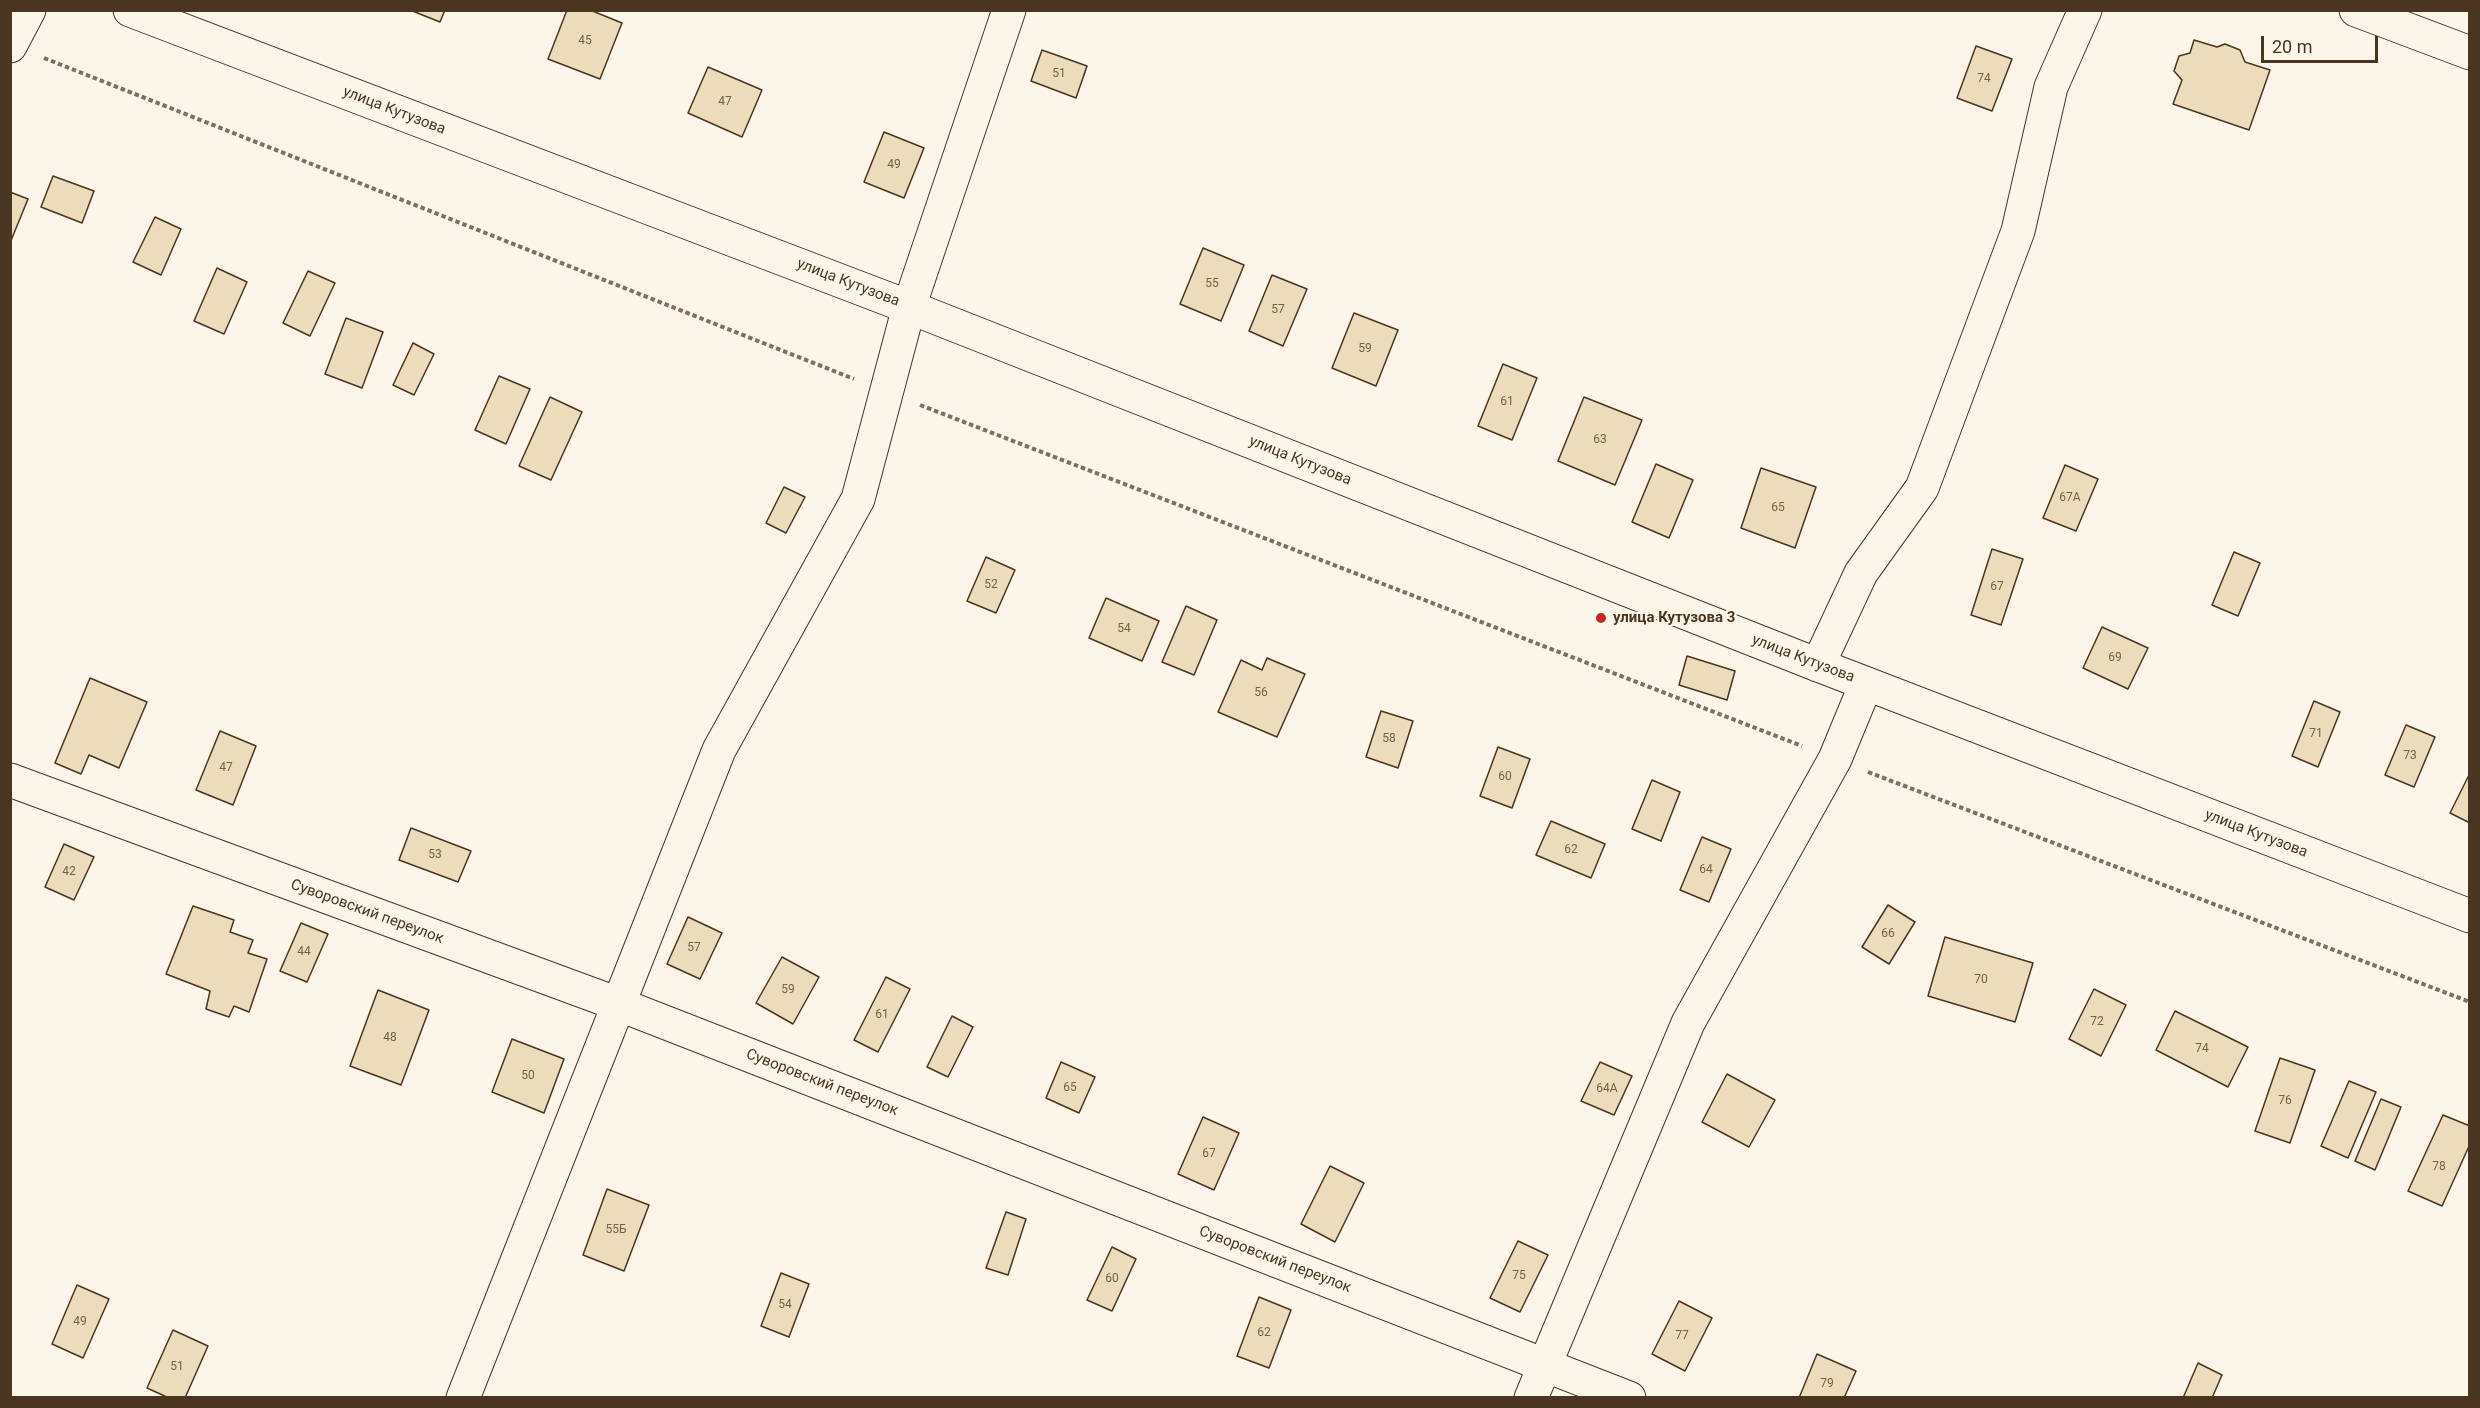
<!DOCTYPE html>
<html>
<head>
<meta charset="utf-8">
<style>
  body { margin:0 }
  #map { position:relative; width:2480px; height:1408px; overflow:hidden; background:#fbf6e9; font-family:Roboto,sans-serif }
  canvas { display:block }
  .frame { position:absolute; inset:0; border:12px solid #4a3520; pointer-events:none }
  .scale { position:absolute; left:2261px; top:36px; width:117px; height:27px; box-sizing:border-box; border:3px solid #4a3520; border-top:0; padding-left:8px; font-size:18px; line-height:21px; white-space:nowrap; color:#4a3520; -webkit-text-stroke:4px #fbf6e9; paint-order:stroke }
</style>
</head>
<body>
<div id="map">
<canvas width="2480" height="1408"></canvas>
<div class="frame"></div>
<div class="scale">20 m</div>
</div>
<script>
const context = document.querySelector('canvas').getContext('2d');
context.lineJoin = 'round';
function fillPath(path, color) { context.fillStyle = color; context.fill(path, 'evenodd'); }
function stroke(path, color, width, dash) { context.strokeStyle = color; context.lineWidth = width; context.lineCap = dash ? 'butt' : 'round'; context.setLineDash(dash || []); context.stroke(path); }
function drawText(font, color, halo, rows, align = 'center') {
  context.font = font + ' Roboto,sans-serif'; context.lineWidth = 4.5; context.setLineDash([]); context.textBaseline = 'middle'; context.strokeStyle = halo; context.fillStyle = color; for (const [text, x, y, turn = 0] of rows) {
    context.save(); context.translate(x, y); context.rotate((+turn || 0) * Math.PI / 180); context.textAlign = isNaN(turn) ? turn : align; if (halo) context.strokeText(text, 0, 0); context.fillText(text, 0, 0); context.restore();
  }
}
const building = new Path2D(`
  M410,10H445L440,22Z
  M567,10H590L622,23L600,79L548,59Z
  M2194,40L2217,47L2225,44L2240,50L2245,62L2270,70L2249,130L2173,104L2182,80L2174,71L2179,56L2190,53Z
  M1976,46L2012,59L1992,111L1957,98Z
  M1042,50L1087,66L1076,98L1031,81Z
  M708,67L762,90L742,137L688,113Z
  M884,132L924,148L904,198L864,182Z
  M53,176L94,191L82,223L41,207Z
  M10,192L28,199L10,243Z
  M155,217L181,229L161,275L133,262Z
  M1203,248L1244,265L1221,321L1180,304Z
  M217,268L247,282L224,334L194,321Z
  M308,271L335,283L310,336L283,323Z
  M1272,275L1307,289L1283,346L1249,331Z
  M1354,313L1398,330L1376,386L1332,368Z
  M346,318L383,332L362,388L325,374Z
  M413,343L434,354L414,395L393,385Z
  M1503,364L1537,378L1512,440L1478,426Z
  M499,376L530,389L506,444L475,430Z
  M550,397L582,412L551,480L519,466Z
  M1584,397L1642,420L1615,485L1558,461Z
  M1656,464L1693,480L1669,538L1632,522Z
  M2065,465L2098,479L2076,531L2043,518Z
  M1761,468L1816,487L1795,548L1741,528Z
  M784,487L805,497L786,533L766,523Z
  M1992,549L2023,559L2001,625L1971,615Z
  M2234,552L2260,563L2238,616L2212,605Z
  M986,557L1015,570L996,613L967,601Z
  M1106,598L1159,621L1142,661L1089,638Z
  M1186,606L1217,620L1194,675L1162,662Z
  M2102,627L2148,648L2128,689L2083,668Z
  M1687,656L1735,671L1727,700L1679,685Z
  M1267,658L1305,674L1277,737L1218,712L1241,660L1262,670Z
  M90,678L147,702L119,768L89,755L81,774L55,763Z
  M2314,701L2340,712L2318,767L2292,756Z
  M1381,711L1413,721L1398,768L1366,757Z
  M2406,725L2435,737L2414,787L2385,775Z
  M220,731L256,746L233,805L196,790Z
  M1498,747L1530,759L1512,808L1480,796Z
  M2470,773V823L2450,813Z
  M1652,780L1680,792L1661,841L1632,829Z
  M1551,821L1605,844L1591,878L1536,855Z
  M411,828L471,851L458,882L399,860Z
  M1702,837L1731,849L1709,902L1680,890Z
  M64,844L94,857L74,900L45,887Z
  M1888,905L1915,922L1889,964L1862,947Z
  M193,906L234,920L230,932L253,940L248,953L267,959L249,1012L234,1006L229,1017L206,1009L210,991L166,974Z
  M688,917L722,933L700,979L667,964Z
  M301,923L328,934L307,982L280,971Z
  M1945,937L2033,963L2015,1022L1928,996Z
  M782,957L819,977L793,1024L756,1003Z
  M886,977L910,989L878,1052L854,1040Z
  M2094,989L2126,1005L2101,1056L2069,1039Z
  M378,990L429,1010L401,1085L350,1066Z
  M2175,1011L2248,1047L2228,1087L2156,1050Z
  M952,1016L973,1027L948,1077L927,1067Z
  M512,1039L564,1059L544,1113L492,1092Z
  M2280,1058L2315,1070L2290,1143L2255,1131Z
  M1061,1062L1095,1077L1079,1113L1046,1098Z
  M1600,1062L1632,1076L1614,1115L1581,1101Z
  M1727,1074L1775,1100L1749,1147L1702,1122Z
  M2349,1081L2376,1092L2348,1158L2321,1146Z
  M2381,1099L2401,1107L2375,1170L2355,1161Z
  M2443,1115L2470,1126V1144L2442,1206L2408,1191Z
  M1203,1117L1239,1133L1214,1190L1178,1174Z
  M1330,1166L1364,1183L1335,1242L1301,1224Z
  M607,1189L649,1205L624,1271L583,1255Z
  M1006,1212L1026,1219L1008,1275L986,1268Z
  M1518,1241L1548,1255L1520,1312L1490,1298Z
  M1112,1247L1136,1259L1112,1311L1087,1300Z
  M781,1273L809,1284L789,1337L761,1326Z
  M77,1285L109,1299L83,1358L52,1344Z
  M1259,1297L1291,1310L1269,1368L1237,1356Z
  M1679,1301L1712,1318L1685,1371L1652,1354Z
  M173,1330L208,1346L185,1398H169L147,1388Z
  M1817,1354L1856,1371L1844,1398H1799Z
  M2198,1363L2222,1375L2212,1398H2183Z`);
const path = new Path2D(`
  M44,58L854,379
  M920,405L1802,746
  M1868,772L2470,1002`);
const street = new Path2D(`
  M2356,10L2470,53
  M10,46L29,10
  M1818,665L1861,573L1922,488L2018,231L2051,87L2085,10
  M10,780L618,1004L1629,1398
  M463,1398L719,750L858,499L909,307L1009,10
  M1531,1398L1688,1023L1835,759L1866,684`);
const secondary = new Path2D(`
  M130,10L909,307L1818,665L2470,916`);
const markers = [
  [1601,618,6,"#c62828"]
];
const numberNames = [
  ["45",585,41],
  ["51",1059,74],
  ["74",1984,79],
  ["47",725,102],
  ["49",894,165],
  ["55",1212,284],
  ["57",1278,310],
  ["59",1365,349],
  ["61",1507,402],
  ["63",1600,440],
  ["67А",2070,498],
  ["65",1778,508],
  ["52",991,585],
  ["67",1997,587],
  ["54",1124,629],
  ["69",2115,658],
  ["56",1261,693],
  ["71",2316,734],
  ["58",1389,739],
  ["73",2410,756],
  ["47",226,768],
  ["60",1505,777],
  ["62",1571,850],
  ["53",435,855],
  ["64",1706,870],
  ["42",69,872],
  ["66",1888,934],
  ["57",694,948],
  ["44",304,952],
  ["70",1981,980],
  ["59",788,990],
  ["61",882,1015],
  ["72",2097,1022],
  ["48",390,1038],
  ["74",2202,1049],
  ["50",528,1076],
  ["65",1070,1088],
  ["64А",1607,1089],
  ["76",2285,1101],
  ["67",1209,1154],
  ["78",2439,1167],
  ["55Б",616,1230],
  ["75",1519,1276],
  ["60",1112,1279],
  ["54",785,1305],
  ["49",80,1322],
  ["62",1264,1333],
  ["77",1682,1336],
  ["51",177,1367],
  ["79",1827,1384]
];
const streetNames = [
  ["улица Кутузова",394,111,21],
  ["улица Кутузова",848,283,21],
  ["улица Кутузова",1300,461,22],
  ["улица Кутузова",1803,659,21],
  ["улица Кутузова",2256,834,21],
  ["Суворовский переулок",367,912,20],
  ["Суворовский переулок",822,1083,21],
  ["Суворовский переулок",1275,1260,21]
];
const poiNames = [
  ["улица Кутузова 3",1613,618]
];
fillPath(building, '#ecdcbc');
stroke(building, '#4a3520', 1.5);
stroke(street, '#4a3520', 35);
stroke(secondary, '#4a3520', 35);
stroke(path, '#7f6f5c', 4, [4.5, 3]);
stroke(street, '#fbf6e9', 33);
stroke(secondary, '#fbf6e9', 33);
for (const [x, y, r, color] of markers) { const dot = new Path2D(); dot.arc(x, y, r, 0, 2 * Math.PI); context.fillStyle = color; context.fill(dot); stroke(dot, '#fbf6e9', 2); }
drawText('12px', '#725f47', null, numberNames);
drawText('15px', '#4a3520', '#fbf6e9', streetNames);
drawText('bold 15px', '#4a3520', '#fbf6e9', poiNames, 'left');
</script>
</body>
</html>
